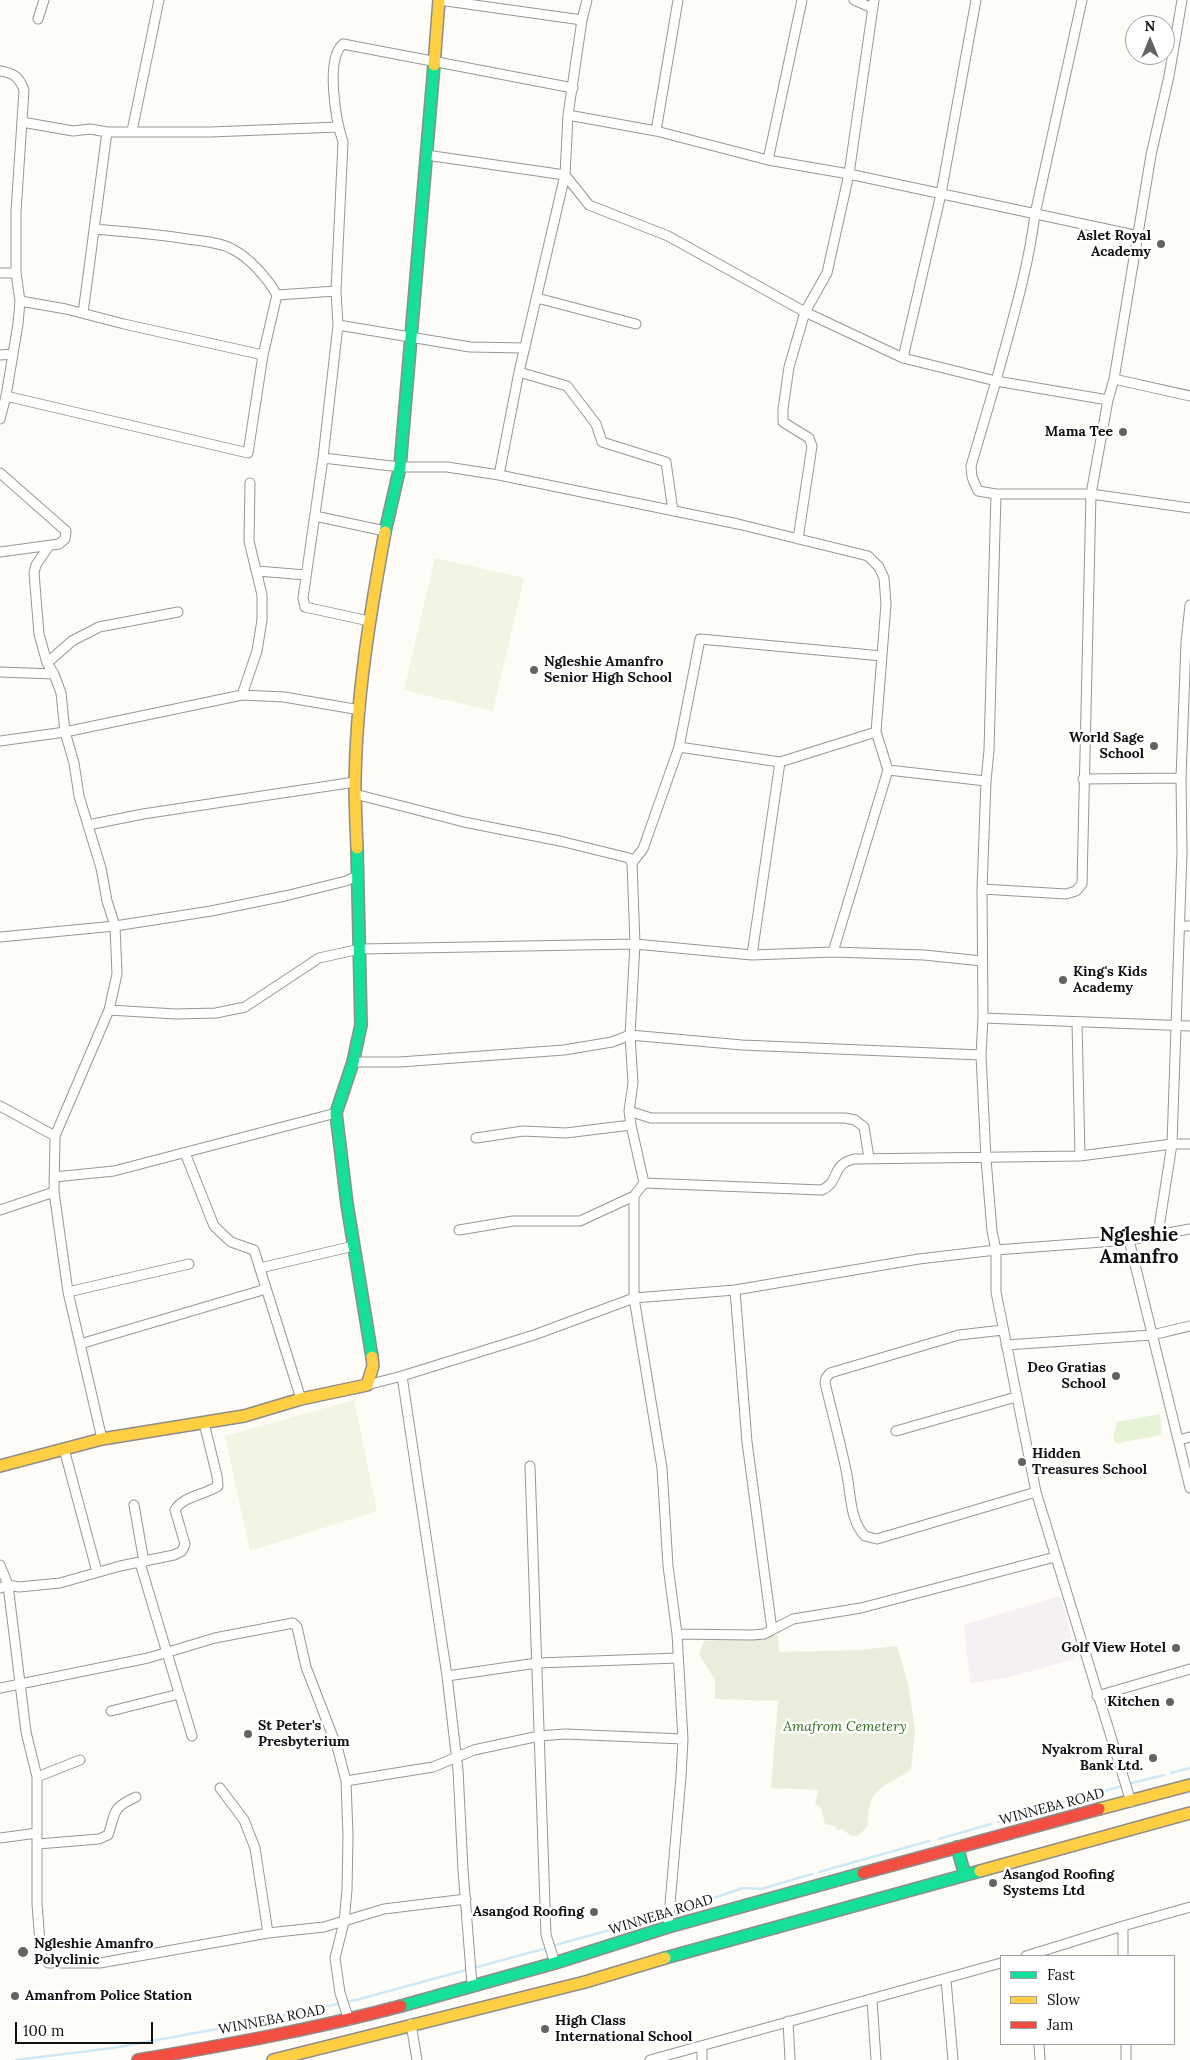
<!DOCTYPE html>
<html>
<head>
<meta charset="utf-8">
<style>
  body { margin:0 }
  #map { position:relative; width:1190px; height:2060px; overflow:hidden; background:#fdfcf7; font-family:Lora,serif }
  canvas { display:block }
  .legend { position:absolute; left:1000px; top:1955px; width:175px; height:90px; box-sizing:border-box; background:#fff; border:1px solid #a0a0a0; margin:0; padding:6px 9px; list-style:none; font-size:15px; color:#111 }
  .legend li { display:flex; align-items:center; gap:10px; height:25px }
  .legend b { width:25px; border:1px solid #a0a0a0 }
  .north { position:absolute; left:1125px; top:15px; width:50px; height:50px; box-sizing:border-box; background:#fff; border:1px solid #a0a0a0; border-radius:50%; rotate:0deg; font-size:14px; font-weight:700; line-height:20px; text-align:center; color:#111 }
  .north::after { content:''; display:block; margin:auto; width:18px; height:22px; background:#646362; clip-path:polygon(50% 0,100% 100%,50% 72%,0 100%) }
  .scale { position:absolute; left:15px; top:2022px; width:138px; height:22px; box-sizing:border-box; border:2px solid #111; border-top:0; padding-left:6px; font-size:15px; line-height:18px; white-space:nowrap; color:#111; -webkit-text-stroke:4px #fff; paint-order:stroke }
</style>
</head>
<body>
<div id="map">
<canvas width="1190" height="2060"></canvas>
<ul class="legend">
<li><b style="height:6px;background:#16e098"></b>Fast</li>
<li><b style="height:6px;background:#ffcf43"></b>Slow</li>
<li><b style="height:6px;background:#f24e42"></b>Jam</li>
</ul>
<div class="north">N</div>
<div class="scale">100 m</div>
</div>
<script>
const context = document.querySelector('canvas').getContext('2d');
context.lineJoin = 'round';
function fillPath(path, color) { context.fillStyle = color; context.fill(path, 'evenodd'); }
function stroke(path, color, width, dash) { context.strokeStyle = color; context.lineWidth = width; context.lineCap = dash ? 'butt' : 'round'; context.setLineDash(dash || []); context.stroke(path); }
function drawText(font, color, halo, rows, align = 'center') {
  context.font = font + ' Lora,serif'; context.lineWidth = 5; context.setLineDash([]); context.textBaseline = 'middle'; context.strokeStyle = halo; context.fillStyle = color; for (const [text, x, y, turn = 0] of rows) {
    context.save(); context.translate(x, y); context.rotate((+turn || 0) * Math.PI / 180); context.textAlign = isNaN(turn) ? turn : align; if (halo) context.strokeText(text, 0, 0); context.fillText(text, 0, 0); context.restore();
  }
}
const industrial = new Path2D(`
  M1060,1596L1070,1629L1075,1659L1005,1678L970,1683L964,1625Z`);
const green = new Path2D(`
  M1160,1414L1162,1435L1123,1442L1120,1444L1114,1442L1113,1437L1117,1422Z`);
const cemetery = new Path2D(`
  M778,1635L779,1652L860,1650L897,1646L908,1684L915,1730L911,1770C882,1788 867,1788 868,1825C859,1837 854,1841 843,1829L837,1830L835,1826L825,1824L821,1808L815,1804L818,1790L771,1788L778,1701L715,1699V1680L699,1654L704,1641Z`);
const pitch = new Path2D(`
  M435,558L524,578L493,711L404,690Z
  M354,1400L377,1511L250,1551L225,1436Z`);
const stream = new Path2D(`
  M1171,1773L1190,1768
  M1128,1784L1164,1775
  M1071,1800L1122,1786
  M1026,1813L1064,1802
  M998,1822L1018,1816
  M939,1839L991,1824
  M819,1872L929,1841
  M672,1912L743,1888L761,1889L812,1874
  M552,1946L667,1914
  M16,2060L113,2048L239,2025L356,2000L547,1948`);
const street = new Path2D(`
  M439,0L582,20
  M854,0L872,8
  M1082,0L1035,214C1028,271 1011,325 996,381L1108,400
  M38,19L44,0
  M0,71C14,73 19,77 24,90L16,212V273L20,301L18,324L6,396L0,419
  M568,115L656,131L768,160L849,174L1139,236
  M22,122L73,131L90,129L107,132H210L338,127
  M132,131L159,0
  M656,131L678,0
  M426,155L565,175L589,205L668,236L805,312L903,358L996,381L971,466L972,477L978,491L996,494L989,750L986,781L982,889L983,1018L981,1055L986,1159L992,1231L996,1250V1292L1036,1492L1131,1802
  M768,160L802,0
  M95,229C126,232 156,234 187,239C201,241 219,242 232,249C249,257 268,279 277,295
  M0,273H16
  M537,298L636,324
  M20,301L66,309L124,324L263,355
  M83,313L107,132
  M338,325L470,347L525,348
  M0,355L13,354
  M903,358L941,194L976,0
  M519,372L567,386L596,424L602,442L666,462L673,511
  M1114,379L1190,396
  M6,396L248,453L263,355L277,295L336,291
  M323,458L400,467H447L499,475L738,524L868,556L879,567L884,578L886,604L876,732L888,770L833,952
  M0,473L66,531L65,539L59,544L0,552
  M499,475L519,372L565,175L568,115L582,20L587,0
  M996,494H1091L1190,508
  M315,516L385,531
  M798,539L812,446L809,438L783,422V409L789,367L805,312L827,273L849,174L874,0
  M49,546L36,565L34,573L39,634L47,663L54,674L61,693L65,732L74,763L79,796L101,868L107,901L115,926L117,974L109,1010L55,1136L54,1192L68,1292L102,1439
  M257,571L306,575
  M369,621L305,607L303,598L323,458L338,325L336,291L343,142C336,121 325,59 343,44L573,88
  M47,663L72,641L99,627L178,612
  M0,672L54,674
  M242,695L257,651L262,620V595L249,541L250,483
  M0,741L65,732L242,695L284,697L360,710
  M679,747L700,639L882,656
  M780,762L876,732
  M888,770L986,781
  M1083,779L1181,778
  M355,794L464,822L560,841L629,858L632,863L635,944L630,1035L633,1083L629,1111L631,1125L644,1183L634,1196V1298L662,1468L668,1566L677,1634L683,1739L681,1777L668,1927
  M88,825L143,814L355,782
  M632,863L643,849L679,747L780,762L752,955
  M982,889L1066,894L1076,891L1082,884L1091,494L1108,400L1114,379L1151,155L1169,76L1182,0
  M1180,926H1190
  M0,937L115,926L211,911L285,896L346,881L357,876
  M109,1010L176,1014L216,1013L245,1007L319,958L360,949L635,944L752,955L833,952L924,955L982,961
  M983,1018L1190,1026
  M1077,1023L1080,1156
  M353,1062H400L564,1050L612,1042L630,1035L742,1045L981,1055
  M0,1106L55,1136
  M629,1111L651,1118H845L855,1120L864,1127L869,1158
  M476,1138L523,1131L566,1133L631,1125
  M185,1153L214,1226L231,1242L254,1250L301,1399
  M54,1177L114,1171L336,1113
  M644,1183L822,1190C841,1181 830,1165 854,1159L1080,1156L1172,1144H1190
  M0,1210L54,1192
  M459,1230L513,1221H580L634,1196
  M1158,1234L1172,1144L1182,852L1181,778L1186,642L1190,605
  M1129,1240L1190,1488
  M260,1268L354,1246
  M68,1292L189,1264
  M1003,1330L959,1335L830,1373L826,1378L825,1383C832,1412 840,1441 846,1470C851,1491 849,1520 865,1536L877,1539L1036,1492
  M80,1344L266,1289
  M1006,1345L1152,1335L1190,1326
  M402,1376L447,1676L458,1770L463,1870L472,1985
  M367,1385L402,1376L534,1335L634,1298L735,1290L919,1259L996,1250L1129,1240L1190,1229
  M896,1431L1016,1397
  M1178,1440L1190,1437
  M64,1449L97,1572
  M530,1466L546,1935L555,1963
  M134,1505L144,1562
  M140,1563L192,1736
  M0,1565L8,1585L26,1732L37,1777V1904L41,1955L48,1963H100L268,1933L324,1927L384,1909L466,1899
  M0,1588L8,1585L19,1587L60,1583L120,1566L174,1555L182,1551L185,1544L175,1510C183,1496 205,1495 218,1486L217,1476L204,1423
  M772,1630L793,1619L861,1608L1055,1557
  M677,1634L752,1635L764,1634L772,1630L747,1442L735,1290
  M447,1676L537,1663L678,1658
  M0,1688L148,1658L215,1638L293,1623L297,1627L306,1667L338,1750L346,1781L348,1836L347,1890L344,1922L335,1958L340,1993L349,2020
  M1097,1696L1190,1669
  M111,1711L179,1694
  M37,1777L80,1760
  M346,1781L433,1767L474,1750L539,1736L565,1734L683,1739
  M220,1788L244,1820L255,1848L268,1933
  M0,1838L37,1833
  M38,1844L99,1839L108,1835C117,1811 110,1809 136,1797
  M1123,1926V1956
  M1026,1956L1123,1926L1190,1907
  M946,1980L953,2060
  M872,2000L876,2060
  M788,2021L790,2060
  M411,2024L417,2060
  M1039,2044L1040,2060
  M1126,2044V2060
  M702,2046V2060
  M650,2060L1001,1963`);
const fast = new Path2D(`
  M385,532L400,467L434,65
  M357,848L361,1025L353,1062L336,1113L347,1204L372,1357
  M957,1847L965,1875
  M665,1958L980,1871
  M401,2006L555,1963L668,1927L863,1873`);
const slow = new Path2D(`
  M434,65L439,0
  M357,848C356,826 355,804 355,783C356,698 370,614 385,532
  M0,1466L102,1439L244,1416L301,1399L367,1385L373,1366L372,1357
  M1099,1809L1190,1785
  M980,1871L1190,1813
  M273,2060L585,1982L665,1958`);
const jam = new Path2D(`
  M863,1873L1099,1809
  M138,2060C226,2045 315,2029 401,2006`);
const markers = [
  [1161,244,5,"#646362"],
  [1123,432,5,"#646362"],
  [534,670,5,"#646362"],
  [1154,746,5,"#646362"],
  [1063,980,5,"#646362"],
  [1116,1376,5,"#646362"],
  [1022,1462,5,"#646362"],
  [1176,1648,5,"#646362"],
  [1170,1702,5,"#646362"],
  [248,1734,5,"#646362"],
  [1153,1758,5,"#646362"],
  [993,1883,5,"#646362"],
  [594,1912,5,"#646362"],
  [23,1952,6,"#646362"],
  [15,1996,5,"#646362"],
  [545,2029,5,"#646362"]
];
const poiNames = [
  ["Aslet Royal",1151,236],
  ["Academy",1151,252],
  ["Mama Tee",1113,432],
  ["Ngleshie Amanfro",544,662,"left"],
  ["Senior High School",544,678,"left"],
  ["World Sage",1144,738],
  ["School",1144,754],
  ["King's Kids",1073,972,"left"],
  ["Academy",1073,988,"left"],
  ["Deo Gratias",1106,1368],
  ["School",1106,1384],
  ["Hidden",1032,1454,"left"],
  ["Treasures School",1032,1470,"left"],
  ["Golf View Hotel",1166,1648],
  ["Kitchen",1160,1702],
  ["St Peter's",258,1726,"left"],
  ["Presbyterium",258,1742,"left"],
  ["Nyakrom Rural",1143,1750],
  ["Bank Ltd.",1143,1766],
  ["Asangod Roofing",1003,1875,"left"],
  ["Systems Ltd",1003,1891,"left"],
  ["Asangod Roofing",584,1912],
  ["Ngleshie Amanfro",34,1944,"left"],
  ["Polyclinic",34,1960,"left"],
  ["Amanfrom Police Station",25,1996,"left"],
  ["High Class",555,2021,"left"],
  ["International School",555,2037,"left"]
];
const parkNames = [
  ["Amafrom Cemetery",845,1727]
];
const streetNames = [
  ["WINNEBA ROAD",1052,1807,-15],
  ["WINNEBA ROAD",661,1915,-17],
  ["WINNEBA ROAD",272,2020,-11]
];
const districtNames = [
  ["Ngleshie",1139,1236],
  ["Amanfro",1139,1258]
];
fillPath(industrial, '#f5f0f3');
fillPath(green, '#e7f3d7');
fillPath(cemetery, '#e9eedb');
fillPath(pitch, '#f0f6e1');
stroke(stream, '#cde8f7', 2.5);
stroke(street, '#979795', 11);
stroke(fast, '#8e8d8b', 14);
stroke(slow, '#8e8d8b', 14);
stroke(jam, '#8e8d8b', 14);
stroke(street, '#fffffe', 9);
stroke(fast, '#16e098', 11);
stroke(slow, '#ffcf43', 11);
stroke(jam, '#f24e42', 11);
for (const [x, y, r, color] of markers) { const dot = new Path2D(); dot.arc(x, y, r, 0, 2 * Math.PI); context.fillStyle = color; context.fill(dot); stroke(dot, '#fff', 2); }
drawText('bold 14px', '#111', '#fff', poiNames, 'right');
drawText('italic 14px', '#2f6b1f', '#fff', parkNames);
drawText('14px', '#111', '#fff', streetNames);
drawText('bold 19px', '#111', '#fff', districtNames);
</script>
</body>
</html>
